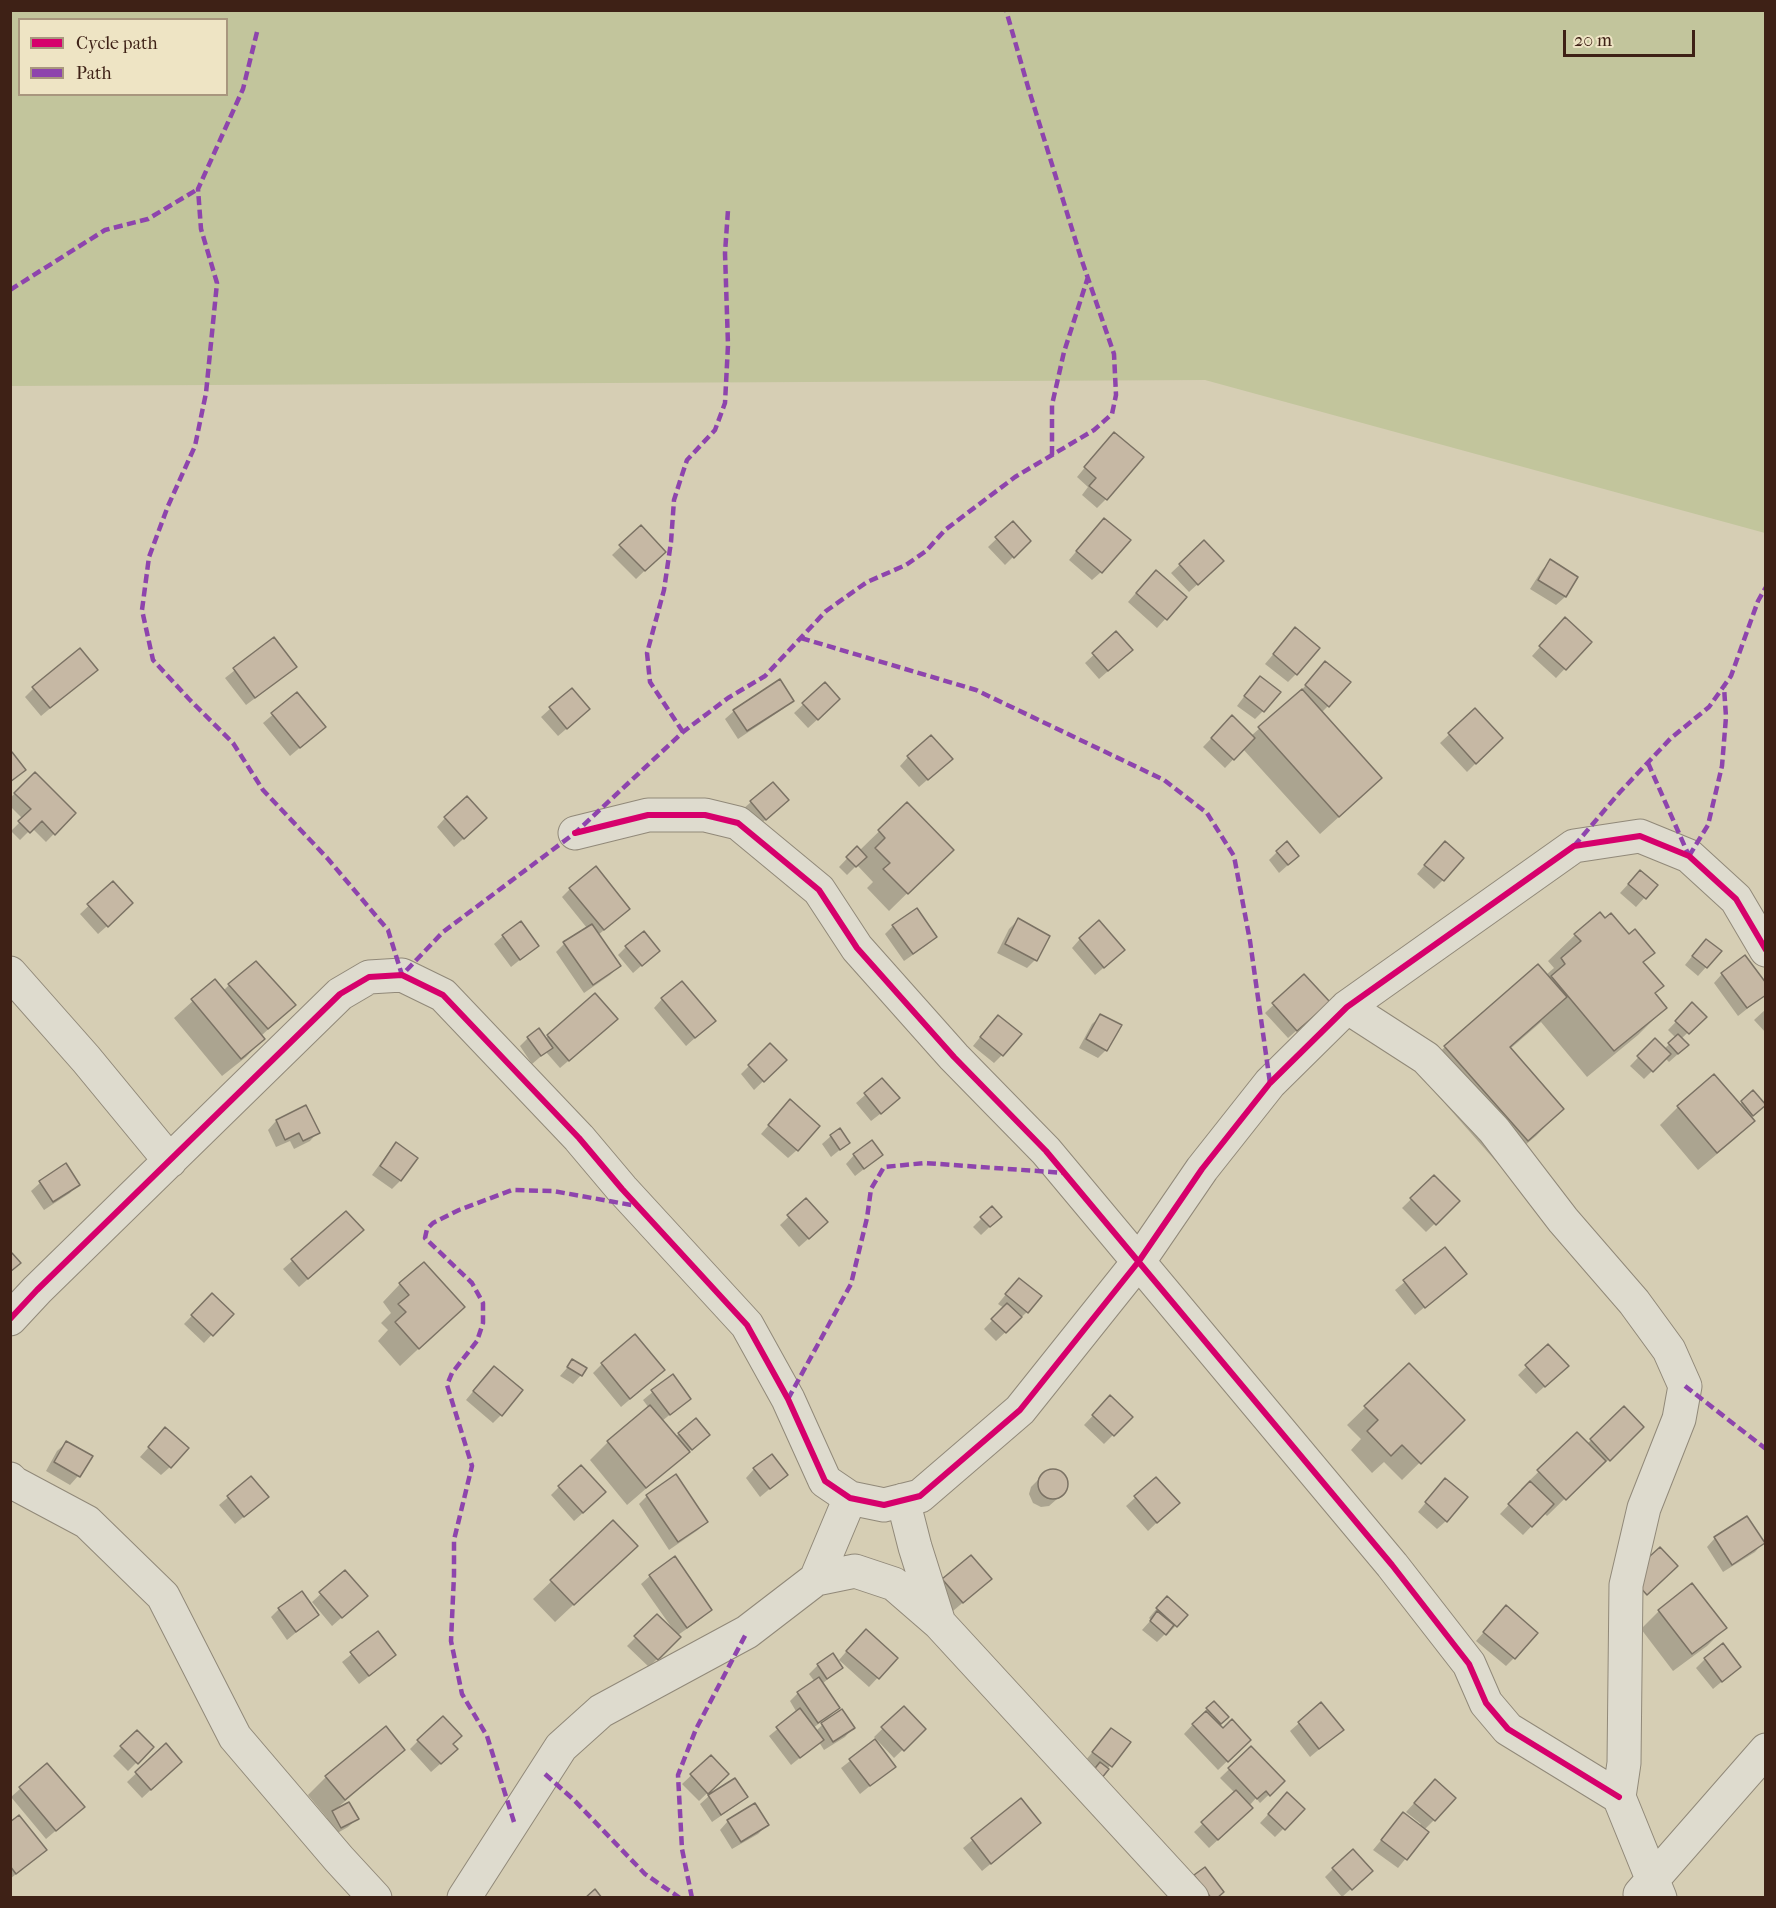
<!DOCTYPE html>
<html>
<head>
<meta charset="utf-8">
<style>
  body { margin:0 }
  #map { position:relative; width:1776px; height:1908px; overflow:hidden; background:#d6ceb4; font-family:"IM FELL French Canon",serif }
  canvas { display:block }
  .frame { position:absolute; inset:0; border:12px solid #3e2116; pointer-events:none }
  .legend { position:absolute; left:18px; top:18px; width:210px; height:78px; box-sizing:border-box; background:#eee4c4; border:2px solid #a8967e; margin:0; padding:8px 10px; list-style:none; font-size:18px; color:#3e2116 }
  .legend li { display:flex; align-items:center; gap:12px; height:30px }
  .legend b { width:30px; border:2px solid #a8967e }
  .scale { position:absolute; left:1563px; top:30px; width:132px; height:27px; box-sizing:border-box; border:3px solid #3e2116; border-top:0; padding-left:8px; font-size:18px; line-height:21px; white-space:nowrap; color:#3e2116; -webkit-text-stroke:4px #eee4c4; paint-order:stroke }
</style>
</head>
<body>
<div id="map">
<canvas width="1776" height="1908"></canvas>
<div class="frame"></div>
<ul class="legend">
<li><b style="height:8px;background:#d6006c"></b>Cycle path</li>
<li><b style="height:8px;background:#8e44ad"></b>Path</li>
</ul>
<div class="scale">20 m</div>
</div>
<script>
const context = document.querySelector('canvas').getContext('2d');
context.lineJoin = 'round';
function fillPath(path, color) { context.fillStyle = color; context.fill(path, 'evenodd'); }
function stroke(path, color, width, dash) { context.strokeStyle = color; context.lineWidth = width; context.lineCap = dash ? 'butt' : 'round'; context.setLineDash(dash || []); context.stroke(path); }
const green = new Path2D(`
  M10,11H1765V533L1205,380L11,386ZM20,20H226V94H20Z`);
const shadow = new Path2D(`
  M1106,442V499L1097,508L1082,495L1088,487L1077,477Z
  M1013,523L1029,541L1005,565L988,547Z
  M641,527L664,552L636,579L612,555Z
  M1096,528L1101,572L1092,580L1069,560Z
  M1204,542L1213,570L1189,592L1171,573Z
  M1551,561L1576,577L1565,597L1556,605L1530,589L1542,570Z
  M1147,580L1185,597L1157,628L1128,602Z
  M1557,628L1590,642L1556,678L1532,656Z
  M1116,634L1122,659L1099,679L1085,663Z
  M1287,638L1296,674L1288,682L1265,664Z
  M274,639L286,675L246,705L225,678Z
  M96,670L41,716L25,697L33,689Z
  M1317,672L1328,706L1321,713L1362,796L1320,834L1243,749L1225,768L1203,747L1232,717L1251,736L1299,693Z
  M779,681L792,701L783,709L738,739L725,719L734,711Z
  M825,684L830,708L808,728L794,713Z
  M1252,686L1263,711L1255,719L1237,706Z
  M571,690L579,718L558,736L541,717Z
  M297,694L324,727L290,756L263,723Z
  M1475,710L1501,738L1467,772L1440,743Z
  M908,757L942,767L919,787L900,766Z
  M35,774L74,813L46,842L32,828L20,840L11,831L23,819L10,806V798Z
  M751,802L778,809L757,827L742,810Z
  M907,804L934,867L889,911L867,888L873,882L857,865L847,875L839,867L857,848L859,851Z
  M445,818L477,827L454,847L437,827Z
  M1277,852L1288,865L1279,873L1269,860Z
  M1436,852L1443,880L1434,889L1417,874Z
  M1632,880L1656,885L1636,907L1620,893Z
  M113,883L123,912L98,934L80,914Z
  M570,889L620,917L598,935L619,966L610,975L584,993L556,952L564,944L587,928L562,897Z
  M1018,920L1035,960L1027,968L997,953L1009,929Z
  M1604,920L1653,953L1642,963L1654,994L1665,1008L1638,1035L1587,1077L1541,1022L1510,1049L1562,1109L1536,1136L1500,1166L1418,1073L1445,1047L1546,975L1554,968L1548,961L1575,935Z
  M893,926L935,937L927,945L904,961L885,934Z
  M503,936L537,946L511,967L494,944Z
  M1080,939L1115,958L1095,975L1072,948Z
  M626,947L649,959L633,973L618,955Z
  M1698,949L1706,967L1698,976L1685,965Z
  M1722,974L1766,994L1738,1016L1714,983Z
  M1304,976L1320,1010L1288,1038L1265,1013Z
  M215,981L223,991L229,985L294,1005L261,1036L263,1039L246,1057L222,1076L174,1018Z
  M595,995L608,1027L560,1068L546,1052L532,1064L520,1046L528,1038L545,1039Z
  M662,999L705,1029L686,1046L654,1008Z
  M1692,1005L1704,1017L1681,1039L1678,1054L1669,1062L1665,1058L1644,1079L1630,1066L1655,1040L1664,1049L1676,1038L1668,1030Z
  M1766,1009V1033L1754,1020Z
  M1101,1016L1106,1050L1098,1058L1079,1048L1092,1024Z
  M989,1026L1002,1055L994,1063L973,1046Z
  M770,1045L785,1060L754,1090L741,1074Z
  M882,1080L889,1107L871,1121L856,1103Z
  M1753,1092L1764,1105L1750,1118L1753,1121L1735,1139L1698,1170L1660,1125L1678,1107L1739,1105Z
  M782,1110L797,1150L788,1158L761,1134Z
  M276,1121L318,1132L310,1141L294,1149L290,1141L276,1147L268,1130Z
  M831,1136L848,1143L831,1157L822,1144Z
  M396,1144L416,1158L400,1181L392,1189L372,1175L388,1153Z
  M854,1155H882L855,1176L846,1164Z
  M65,1165L78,1184L70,1193L44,1210L31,1191L40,1183Z
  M1434,1177L1458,1201L1426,1232L1402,1208Z
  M806,1200L817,1231L799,1247L780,1225Z
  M992,1208L1000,1217L981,1235L973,1227Z
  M346,1213L353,1239L299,1287L283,1269Z
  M1445,1249L1465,1274L1415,1315L1395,1290Z
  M400,1284L463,1307L400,1366L378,1341L388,1330L381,1323L391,1313L383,1302Z
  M1011,1288L1027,1312L996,1341L984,1329L1004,1308L998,1304Z
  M212,1295L231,1314L204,1343L184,1324Z
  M1548,1346L1559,1374L1536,1394L1518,1375Z
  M573,1361L581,1375L573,1384L560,1376Z
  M602,1364L655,1378L621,1407L593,1373Z
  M1409,1365L1463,1420L1402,1480L1384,1462L1372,1473L1351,1450L1361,1439L1347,1425Z
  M672,1376L689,1399L662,1421L675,1437L696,1420L708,1435L627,1505L590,1460L608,1442L649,1408L643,1400Z
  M485,1377L501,1415L493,1423L466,1400Z
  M1102,1406L1131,1417L1104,1444L1084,1425Z
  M1624,1408L1642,1427L1600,1468L1598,1466L1547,1516L1544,1513L1523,1535L1500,1514L1522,1491L1521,1489L1577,1434L1587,1444Z
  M157,1438L170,1467L161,1475L140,1457Z
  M66,1443L91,1457L78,1476L70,1485L46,1471L57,1451Z
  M754,1469L786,1475L760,1497L746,1478Z
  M1057,1470L1064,1474L1068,1483L1065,1492L1049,1506L1041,1507L1033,1503L1029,1494L1031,1487L1047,1471Z
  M251,1478L258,1505L235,1524L219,1505Z
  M1156,1479L1169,1511L1148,1531L1126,1506Z
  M559,1487L596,1501L574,1521L551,1495Z
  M1437,1489L1446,1521L1437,1529L1418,1512Z
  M647,1496L706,1522L698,1530L669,1550L639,1504Z
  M613,1522L618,1563L555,1622L533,1599Z
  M1715,1538L1763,1543L1755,1552L1723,1572L1707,1547Z
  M970,1557L981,1587L953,1611L934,1589Z
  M345,1572L357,1604L332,1626L312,1602Z
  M650,1576L710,1610L702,1618L678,1635L679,1637L649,1667L627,1646L657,1616L671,1629L672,1628L641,1584Z
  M1158,1607L1186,1615L1167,1635L1166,1633L1157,1642L1142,1630L1151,1620L1149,1618Z
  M279,1609L317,1615L287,1640L271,1617Z
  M1659,1611L1725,1628L1707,1646L1673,1671L1641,1629Z
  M1498,1616L1514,1658L1506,1666L1476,1641Z
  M378,1633L386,1663L359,1684L342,1662Z
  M857,1639L896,1658L869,1687L839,1660Z
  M1705,1659L1739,1667L1713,1689L1696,1668Z
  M818,1665L841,1668L822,1684L838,1708L827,1719L853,1728L845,1737L824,1750L819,1742L791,1765L769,1736L797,1713L790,1701L798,1693L815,1682L809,1674ZM824,1720L825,1722L816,1731L813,1728Z
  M1321,1704L1342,1730L1310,1757L1290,1731Z
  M904,1708L924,1729L894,1758L877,1740L875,1741L894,1766L860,1794L841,1768L877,1740L874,1737Z
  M1207,1709L1226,1717L1218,1726L1223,1730L1249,1740L1218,1770L1184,1734Z
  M385,1728L403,1750L385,1767L336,1809L357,1819L348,1827L332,1836L324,1821L327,1818L308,1795L326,1777Z
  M1111,1730L1128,1743L1100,1778L1085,1761Z
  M137,1732L152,1747L128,1771L113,1756Z
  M418,1741L451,1744L448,1757L431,1772L410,1749Z
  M166,1745L172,1770L142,1798L127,1782Z
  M1251,1748L1283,1781L1260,1803L1256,1798L1249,1806L1243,1817L1209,1848L1194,1832L1235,1793L1220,1778Z
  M711,1757L727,1774L699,1801L682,1784Z
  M47,1765L74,1815L46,1839L11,1797Z
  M1426,1790L1434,1820L1424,1830L1427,1832L1398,1868L1373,1850L1403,1814L1419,1826L1421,1824L1406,1812Z
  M709,1796L746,1797L737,1805L712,1822L700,1804Z
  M1020,1800L1030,1831L982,1871L963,1848Z
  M1279,1803L1303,1809L1275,1837L1260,1823Z
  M728,1821L767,1825L758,1834L732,1849L720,1830Z
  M10,1824L36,1858L10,1879Z
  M1333,1869L1362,1879L1342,1897L1325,1877Z`);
const building = new Path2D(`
  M1114,432L1144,457L1107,500L1089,486L1096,478L1084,467Z
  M1104,518L1131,540L1102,573L1076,551Z
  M1013,521L1031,541L1014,558L995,537Z
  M641,525L666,552L645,571L619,545Z
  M1204,540L1224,561L1198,585L1179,564Z
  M1550,559L1578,577L1566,597L1538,580Z
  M1156,570L1187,597L1167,620L1136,593Z
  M1565,617L1592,642L1566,670L1539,646Z
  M1295,627L1320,648L1297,675L1273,654Z
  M1116,631L1133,650L1108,671L1092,653Z
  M274,637L297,667L255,698L233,668Z
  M80,648L98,670L50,708L32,687Z
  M1325,661L1351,682L1329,707L1305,685Z
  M1260,676L1281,692L1264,712L1244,696Z
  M780,679L794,701L747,731L733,710Z
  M825,682L840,699L818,720L802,703Z
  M572,688L590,709L567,729L549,707Z
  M1302,689L1382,778L1339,817L1258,727Z
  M297,692L326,727L300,748L271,713Z
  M1475,708L1503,738L1476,764L1448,733Z
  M1232,715L1255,738L1234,760L1211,738Z
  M931,735L953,759L928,780L907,756Z
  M12,752L26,770L10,782V753Z
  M35,772L76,813L55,835L42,821L30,833L18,821L31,809L14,793Z
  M773,782L789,800L766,820L750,801Z
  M467,796L487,818L464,839L444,817Z
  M907,802L954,850L908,894L883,869L890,863L875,848L885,838L878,830Z
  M1287,841L1299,856L1288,865L1276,851Z
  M1445,841L1464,858L1444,881L1424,865Z
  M857,846L867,857L856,867L846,857Z
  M596,866L630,909L604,930L569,888Z
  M1640,870L1658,885L1646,899L1628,884Z
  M113,881L133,903L108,927L87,904Z
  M917,908L937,937L913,954L892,925Z
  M1600,912L1605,918L1611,913L1629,934L1635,929L1655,953L1643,962L1664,986L1655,993L1667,1008L1614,1051L1551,976L1565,964L1561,958L1581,941L1574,934Z
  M1018,918L1050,936L1037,961L1005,944Z
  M1099,920L1125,950L1104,968L1079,938Z
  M521,921L539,946L520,960L502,935Z
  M592,924L621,966L593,985L563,942Z
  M644,931L660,951L642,966L625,946Z
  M1706,939L1722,951L1707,968L1692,956Z
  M1745,955L1766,983V995L1747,1008L1721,973Z
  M256,961L296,1005L268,1029L228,984Z
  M1538,964L1567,997L1510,1047L1564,1109L1528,1141L1444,1046Z
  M1304,974L1330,1002L1297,1031L1272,1003Z
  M215,979L265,1039L241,1059L191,999Z
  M682,981L716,1021L695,1038L661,998Z
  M595,993L618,1019L569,1061L547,1035Z
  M1692,1002L1707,1017L1689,1034L1675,1021Z
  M1100,1014L1122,1025L1107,1051L1086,1039Z
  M998,1015L1022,1034L1003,1056L980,1037Z
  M539,1028L553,1048L541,1056L527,1037Z
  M1678,1034L1689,1045L1678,1054L1668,1043Z
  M1655,1038L1671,1054L1653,1072L1637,1056Z
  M770,1043L787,1060L764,1082L748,1065Z
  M1714,1074L1755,1121L1717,1153L1677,1106Z
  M882,1078L900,1098L881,1114L864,1093Z
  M1753,1090L1766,1105L1753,1116L1741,1101Z
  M790,1099L820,1126L798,1151L768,1125Z
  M306,1105L320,1133L303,1141L299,1133L285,1140L276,1120Z
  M840,1128L850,1143L840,1150L830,1135Z
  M872,1140L883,1155L864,1169L853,1154Z
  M396,1142L418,1158L401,1181L380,1166Z
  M66,1163L80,1185L53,1202L39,1181Z
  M1434,1175L1460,1201L1436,1225L1410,1198Z
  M806,1198L828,1222L809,1239L787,1215Z
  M992,1206L1002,1217L990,1227L980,1217Z
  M346,1211L364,1230L308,1279L291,1259Z
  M1445,1247L1467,1274L1425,1308L1403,1280Z
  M12,1253L21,1263L10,1272V1255Z
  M424,1262L465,1307L419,1349L395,1322L406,1312L398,1304L409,1295L399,1283Z
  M1019,1278L1042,1296L1028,1313L1005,1294Z
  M212,1293L234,1314L213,1336L191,1315Z
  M1007,1303L1022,1317L1006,1333L991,1319Z
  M635,1334L665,1370L630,1399L601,1363Z
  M1548,1344L1569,1366L1545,1387L1525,1365Z
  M572,1359L587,1368L582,1376L567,1367Z
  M1409,1363L1465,1420L1421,1464L1402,1445L1391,1456L1367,1431L1378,1420L1364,1406Z
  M494,1366L523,1390L502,1416L473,1391Z
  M673,1374L691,1399L670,1415L651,1390Z
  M1110,1395L1133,1417L1114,1436L1092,1415Z
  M650,1405L690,1452L646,1488L607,1441Z
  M1624,1406L1644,1427L1610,1461L1590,1439Z
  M696,1418L710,1435L692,1450L678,1433Z
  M165,1427L189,1448L171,1468L148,1447Z
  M1577,1432L1606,1461L1566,1500L1537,1470Z
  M66,1441L93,1456L80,1477L54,1462Z
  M772,1454L788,1475L770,1489L753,1468Z
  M581,1465L606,1492L583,1513L558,1486Z
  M1038 1484a15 15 0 1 1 30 0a15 15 0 1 1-30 0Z
  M676,1474L708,1522L678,1542L646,1495Z
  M251,1476L269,1497L244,1517L227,1496Z
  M1156,1477L1180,1503L1157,1523L1134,1496Z
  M1445,1478L1468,1497L1447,1522L1425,1502Z
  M1530,1481L1554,1504L1532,1527L1508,1504Z
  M1747,1516L1765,1543L1732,1565L1714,1537Z
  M613,1520L638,1546L574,1605L550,1580Z
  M1660,1547L1678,1566L1647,1595L1629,1575Z
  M971,1555L992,1579L963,1603L942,1579Z
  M675,1556L712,1610L687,1628L649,1575Z
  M345,1570L368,1596L342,1618L319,1592Z
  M1692,1583L1727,1628L1692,1654L1658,1610Z
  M302,1591L319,1615L296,1632L278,1608Z
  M1167,1596L1188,1615L1177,1627L1156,1608Z
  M1506,1605L1538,1633L1515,1659L1483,1632Z
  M1157,1611L1174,1625L1166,1635L1150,1621Z
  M657,1614L681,1637L658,1660L634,1636Z
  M866,1629L898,1658L879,1679L846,1651Z
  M378,1631L396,1655L369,1676L350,1652Z
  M1723,1643L1741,1667L1722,1682L1704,1658Z
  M833,1653L843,1668L827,1679L817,1664Z
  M819,1677L840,1708L818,1723L797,1692Z
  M1214,1701L1229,1717L1221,1724L1206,1708Z
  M1321,1702L1344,1730L1319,1749L1298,1722Z
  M904,1706L926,1729L904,1751L881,1727Z
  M800,1708L824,1740L800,1758L776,1727Z
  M842,1709L855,1728L833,1742L821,1723Z
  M1206,1711L1223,1728L1232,1719L1251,1740L1228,1762L1192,1724Z
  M443,1716L462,1736L453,1744L458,1749L441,1764L417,1740Z
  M386,1726L405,1750L345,1800L325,1776Z
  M1111,1728L1131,1742L1112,1767L1092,1752Z
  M137,1730L154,1747L138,1764L120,1746Z
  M875,1739L896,1767L870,1786L849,1759Z
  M166,1743L182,1762L151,1790L135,1772Z
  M1251,1746L1285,1781L1270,1796L1266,1791L1257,1799L1228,1768Z
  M711,1755L729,1774L708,1794L690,1774Z
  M1100,1762L1109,1769L1101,1779L1092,1772Z
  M47,1763L85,1807L56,1831L19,1787Z
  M735,1778L748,1797L721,1815L708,1795Z
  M1435,1779L1456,1798L1435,1821L1414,1803Z
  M1236,1790L1253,1808L1218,1840L1201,1822Z
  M1287,1792L1305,1809L1285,1830L1268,1814Z
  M1021,1798L1041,1823L991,1864L971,1838Z
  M349,1802L359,1819L341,1828L332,1811Z
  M755,1803L769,1825L741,1842L727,1820Z
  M1403,1812L1429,1832L1407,1860L1381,1840Z
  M19,1815L47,1850L16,1874L10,1866V1822Z
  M1353,1849L1373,1871L1352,1890L1332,1868Z
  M1205,1867L1224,1892L1217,1898H1211L1194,1875Z
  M595,1889L602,1898H585Z`);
const street = new Path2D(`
  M575,833L648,815H705L738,823L819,890L857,948L954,1057L1046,1151L1392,1565L1469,1664L1486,1703L1508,1729L1619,1797
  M10,973L86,1059L170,1161
  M1347,1007L1426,1058L1494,1130L1563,1220L1634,1302L1669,1350L1685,1386L1679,1419L1644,1508L1626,1585L1624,1763L1619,1797L1660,1898
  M10,1319L37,1290L340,994L369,977L402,975L443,995L579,1138L622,1189L747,1325L788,1399L825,1481L850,1498L884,1505L920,1496L1020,1410L1139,1261L1202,1169L1270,1083L1347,1007L1574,846L1640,836L1689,856L1736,899L1766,950
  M10,1479L14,1483L87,1522L163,1596L235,1737L339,1859L375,1898
  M903,1500L915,1547L939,1623
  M816,1579L850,1498
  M1640,1894L1766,1750
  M464,1898L561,1747L601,1711L747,1632L816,1579L855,1571L894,1584L939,1623L1192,1898`);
const quiet = new Path2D(`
  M257,32L243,89L198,189L201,229L217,283L206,393L195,446L168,506L149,557L142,610L153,660L189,699L233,743L263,790L328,859L388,930L402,975L443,932L575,833L683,732L728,698L765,676L826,611L867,582L906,565L926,551L945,530L1015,477L1094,430L1112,414L1116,395L1114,354L1081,258L1028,87L1006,10
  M10,290L105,230L148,219L198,189
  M1052,455V405L1064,352L1088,277
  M801,638L976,690L1164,780L1207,813L1234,856L1250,941L1270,1083
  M683,732L650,682L647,653L664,590L671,542L674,500L681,478L687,460L715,430L725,403L728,345L725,253L728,210
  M1648,763L1689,856
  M1574,846L1620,792L1671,738L1709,707L1731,676L1758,601L1766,587
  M1689,856L1708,825L1722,766L1726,717L1724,687
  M1685,1386L1766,1449
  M788,1399L851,1284L867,1218L871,1189L884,1167L925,1163L1065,1173
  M545,1774L574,1800L645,1874L680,1898
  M514,1822L487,1736L462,1694L451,1641L454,1575V1540L472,1466L447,1385L452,1373L477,1341L483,1323V1303L472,1283L425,1238L427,1229L433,1223L459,1210L512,1190L553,1191L637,1206
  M692,1898L682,1849L678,1775L696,1729L747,1632`);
const cycleway = new Path2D(`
  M575,833L648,815H705L738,823L819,890L857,948L954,1057L1046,1151L1392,1565L1469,1664L1486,1703L1508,1729L1619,1797
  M10,1319L37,1290L340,994L369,977L402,975L443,995L579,1138L622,1189L747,1325L788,1399L825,1481L850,1498L884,1505L920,1496L1020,1410L1139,1261L1202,1169L1270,1083L1347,1007L1574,846L1640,836L1689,856L1736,899L1766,950`);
fillPath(green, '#c2c59c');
fillPath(shadow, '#0003');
fillPath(building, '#c6b8a4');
stroke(building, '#7b7264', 1.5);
stroke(street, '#918979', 35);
stroke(street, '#dedbce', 33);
stroke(quiet, '#8e44ad', 4.5, [9, 4.5]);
stroke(cycleway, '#d6006c', 6);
</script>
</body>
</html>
